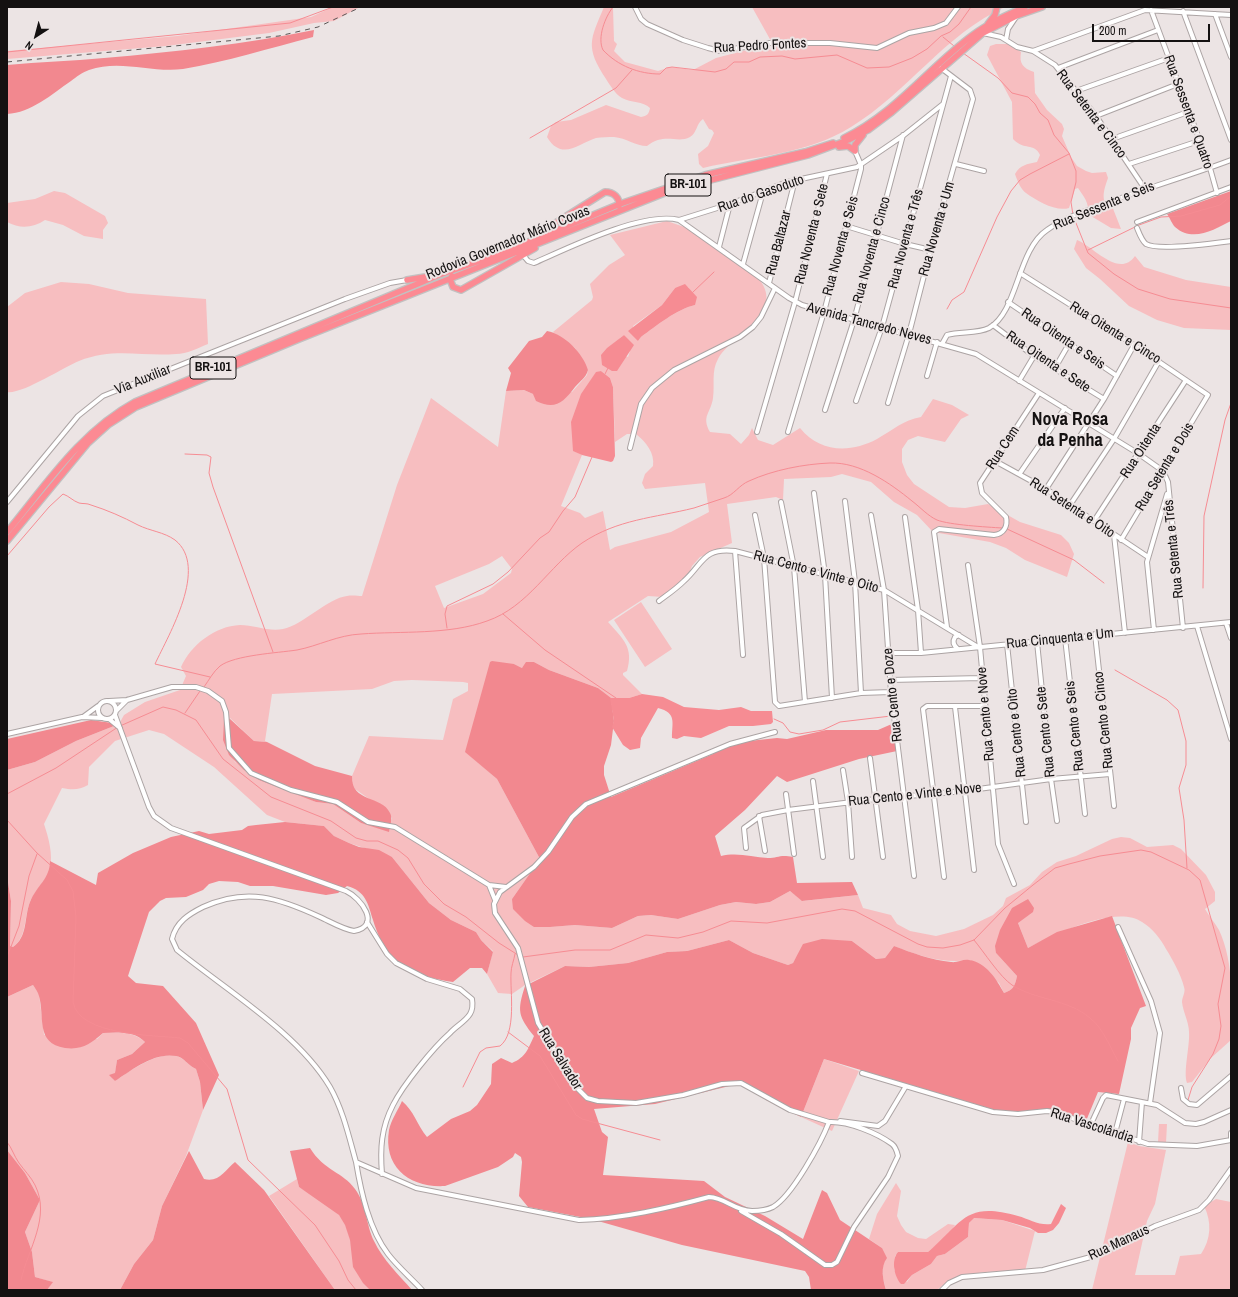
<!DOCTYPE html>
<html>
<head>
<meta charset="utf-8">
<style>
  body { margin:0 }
  #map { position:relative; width:1238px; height:1297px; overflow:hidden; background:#ece4e4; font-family:"Archivo Narrow",sans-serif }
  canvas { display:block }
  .frame { position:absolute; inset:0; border:8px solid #141111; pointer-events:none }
  .north { position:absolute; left:16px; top:16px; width:40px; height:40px; -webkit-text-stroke:3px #ece4e4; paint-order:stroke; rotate:216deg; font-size:11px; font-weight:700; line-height:16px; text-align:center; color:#141111 }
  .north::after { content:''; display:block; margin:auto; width:14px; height:18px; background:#141111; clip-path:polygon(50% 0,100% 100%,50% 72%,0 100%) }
  .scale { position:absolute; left:1092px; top:24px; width:118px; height:18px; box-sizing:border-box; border:2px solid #141111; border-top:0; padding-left:5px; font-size:12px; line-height:14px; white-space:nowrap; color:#141111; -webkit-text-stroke:3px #ece4e4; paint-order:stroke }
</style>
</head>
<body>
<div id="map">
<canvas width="1238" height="1297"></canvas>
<div class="frame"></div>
<div class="north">N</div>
<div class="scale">200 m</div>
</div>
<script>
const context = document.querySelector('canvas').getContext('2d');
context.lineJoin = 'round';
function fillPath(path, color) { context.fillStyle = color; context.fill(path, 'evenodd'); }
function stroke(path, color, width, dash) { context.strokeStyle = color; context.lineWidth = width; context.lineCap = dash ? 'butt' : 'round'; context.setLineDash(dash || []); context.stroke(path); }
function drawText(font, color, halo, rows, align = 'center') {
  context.font = font + ' "Archivo Narrow",sans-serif'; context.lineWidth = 4; context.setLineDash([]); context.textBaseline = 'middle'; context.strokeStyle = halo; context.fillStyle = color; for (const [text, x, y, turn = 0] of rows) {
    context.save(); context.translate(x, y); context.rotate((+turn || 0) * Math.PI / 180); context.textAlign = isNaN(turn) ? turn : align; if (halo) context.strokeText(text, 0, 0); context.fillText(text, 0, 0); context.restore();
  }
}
const green = new Path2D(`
  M333,7H360L334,21L314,23L269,33L166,46L7,59V51L177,36L311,17Z
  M604,7L613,8L614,41L617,44L614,51L625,62L658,71L670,67L693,70L716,58L739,52L756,48L776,50L752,7H1005C945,34 907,93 851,127C806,155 753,156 703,168L699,164L698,154L708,146L714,133L712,130L709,129L703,119C696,124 697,133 690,137C677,144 665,132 647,146C636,146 626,138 614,137C609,137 601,137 596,138C579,143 562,162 547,137L551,126L556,122L571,120L606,105L641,117C647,116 649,114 650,108C643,101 631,103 622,98C615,94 610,85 606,79C585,47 590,40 604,7Z
  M996,44H1009L1021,52C1019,64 1023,68 1034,72L1035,93L1047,110L1062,124L1064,129L1062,136L1071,157L1077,166L1086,171L1092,173L1106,172L1108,178C1105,187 1100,199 1108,207L1112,206L1121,229L1111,228L1091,216L1088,213C1089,202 1084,197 1078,188L1075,189L1069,208C1056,212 1037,201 1026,193C1021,190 1017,180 1015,174C1020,165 1027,164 1037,162L1040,155C1034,142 1024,151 1013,139L1012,102L987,55L990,46Z
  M54,191L65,193L105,216L108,223L103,230V239L84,236L63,225L45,220C33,228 20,229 7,222V203L35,199Z
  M667,221L687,228L759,279C786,313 732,334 718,359C711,372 715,384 713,398C711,413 701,416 710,432L730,434L741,444L749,435L752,428L758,440L773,445L800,428C820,453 851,453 877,439C893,430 903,420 921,417L933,399L952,405L969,415L961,419L945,442L918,436L908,440L902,449V462L907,475L914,484L949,507L965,508L988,504L1020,522L1061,535L1069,543L1074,554L1067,577L1025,560L1006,548L990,542L933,532L917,515L894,502L871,482L842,474L831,477L784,479L783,500L776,497L727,504L732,543L700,557L692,566L688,576L663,597L648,596L608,622C623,639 634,647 627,671L623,673V675L642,694L629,698H610L598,688L549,670L534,662L522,668L514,664L466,752L497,779L540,859L512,899L549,927L575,925L612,928L638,916L651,915L678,919L720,905L736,902L756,904L770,902L790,891L803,901L858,895L863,908L891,915L897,924L910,931L936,936L964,929L993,915L1003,906L1006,898L1030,885L1042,872L1057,862L1076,856L1112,839L1121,837L1130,838L1147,847L1173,845L1181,849L1206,875L1215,892V901L1205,909C1209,916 1215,923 1219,930C1235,965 1231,1003 1231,1040L1211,1058L1192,1082L1187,1083C1183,1072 1190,1046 1189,1032C1189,1022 1183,1012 1182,1002C1182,997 1186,992 1184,987C1181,975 1173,960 1166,949C1161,939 1152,928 1142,922C1116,904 1053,935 1028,948L1018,923L1027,899L996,953L1017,976C1015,986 1013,990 1004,993L999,983L970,960C943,964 919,956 894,946L885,958L876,959L852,941L796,958L793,963L788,965L753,953L729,940L687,951L667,952L628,963L589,967L565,966L525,985L512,994L498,993L487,974L493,951L481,940L476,932L451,920L429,903L392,857L349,843L334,836L324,826L285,822L267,815L214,767L164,734L149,730L115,741L89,767L88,785C79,790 73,790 62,788L44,824C49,839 53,854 50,870C48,878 34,892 30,902C24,917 27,937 13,947L10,946L11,901L7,876V770L35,762L76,741L119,724L124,715L145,702L180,690L186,676L181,667C191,645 215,626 240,625C254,625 269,632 283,629C303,625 328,598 347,596C352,595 358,596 362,596L397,485L431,398L498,447L506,391L524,390L533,394L572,392L587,375L588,370L575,348L553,332L592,300L593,297L590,284L609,265L625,255L610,235ZM688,287L695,305C677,309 656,326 641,337L638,341L633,326L662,305L675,288ZM624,335L630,351L628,357L608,348ZM601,371L610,378L613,387L615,442L627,434H636C646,442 655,453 653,466L645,474L642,483L645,489L705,483L709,512L671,532L615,547L610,550L603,511L585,518L580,513L561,506L582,455L573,450L591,380L596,373ZM502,556L512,569L511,573L483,594L444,608L435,586L489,564ZM412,680L463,682L468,683V691L453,699L443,740L369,736L352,776V783L355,789L372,801L382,805L392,818L389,831L361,823L333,804L316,802L244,768L235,762L231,756L224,719L230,718L254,741L267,742L265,741L272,694L372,689L394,681Z
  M1077,240C1093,246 1119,279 1135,256L1144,267L1186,280L1231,287V330L1184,328L1157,320L1129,306L1100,279L1086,268L1074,249Z
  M61,282L89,284L128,293L206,299L208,344C198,348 187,354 176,354C142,357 114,347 79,361C64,367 21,395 7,392V307L25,293Z
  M641,602L672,649L645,667L614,620Z
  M33,985L39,994L44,1035L97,1039L103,1033C118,1032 134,1032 145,1042L132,1054L117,1060L115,1074L110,1075L115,1081C130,1071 160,1049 179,1057C186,1060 189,1066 196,1069L200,1082L203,1110L186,1156L162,1206L153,1240L134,1264L120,1290H47L52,1282L35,1277L32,1252L25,1232L40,1200L25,1173L7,1150V997Z
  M824,1059L859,1071L832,1131L801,1117Z
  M1159,1124H1167L1166,1143L1158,1142Z
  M1128,1142L1139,1146L1166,1150L1155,1204L1147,1221L1135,1275H1175L1180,1256L1201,1254C1211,1239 1212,1222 1204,1206L1216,1199L1231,1202V1290H1092Z
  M297,1179L299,1187C312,1195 331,1204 340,1216C356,1238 350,1271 370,1290H335L269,1196Z
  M896,1183L901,1191L897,1216L901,1225L906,1232L918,1238L926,1239L948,1224L955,1225L947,1236L928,1252H898L895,1256L894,1270L907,1282L912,1275L931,1264L937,1256L945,1254L968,1237L969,1223L973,1218L1002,1220L1035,1231L1025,1271L984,1272L963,1276L947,1282L937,1290H886L883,1278L882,1248L869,1239L877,1214Z`);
const forest = new Path2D(`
  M314,30L313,37C270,48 226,62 183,69C151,73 120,59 89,70C83,72 76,77 71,81C52,94 31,113 7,114V65C39,62 72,61 104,58C174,52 245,44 314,30Z
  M1231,191V221C1215,229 1193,243 1175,227C1172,224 1170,218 1167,214Z
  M547,331C564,334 583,353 588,370C586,378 580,381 575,387C563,403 555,410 536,401L533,394L524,390L506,391L511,373L508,368L529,341L542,337Z
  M492,661L514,664L522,668L526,662H534L549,670L598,688L611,698L614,721L611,745L604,766V775L611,797L713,754V750L749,741L777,738L787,739L826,730H878L894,723L897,751L859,759L787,782L777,776L745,810L715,836L721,856C737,852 752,857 768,858C778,858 780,854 793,857L797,883L852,882L858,895L802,901L790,891L770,902L756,904L736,902L720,905L678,919L651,915L638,916L612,928L575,925L550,927H534L525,921L513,909L512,899L540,859L497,779L465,752L490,662Z
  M229,718L254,741L267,742L315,766L352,776C351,803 382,795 390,813C393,818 390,826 389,832L361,823L333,804L316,802L259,780L244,770L229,755L223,740L224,719Z
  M91,720L119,724L76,741L35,762L7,770V739Z
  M285,822L324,826L334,836L349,843L359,847L379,850L392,857L429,903L451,920L476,932L481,940L493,952L487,974L482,968H470L453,982C436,980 411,973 398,963C386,954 377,934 373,920C368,904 366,891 347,886L338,893L326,895L273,886H250L238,882L219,881L209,884L203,890L186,897L166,898L160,901L149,912L128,976L136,983L163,986L196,1023L219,1075L203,1110L200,1082L196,1069C188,1066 184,1057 176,1056C154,1052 132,1070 115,1081L109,1075L115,1073L117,1060L132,1054L145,1042C135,1031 117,1032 103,1033C90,1044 83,1050 65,1048C35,1043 45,1017 39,996C38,992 35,988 33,985L7,997V876L11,901L10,946L13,947C28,937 24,917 30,902C37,885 50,879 50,861L96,885L98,873L133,853L171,837L199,831L209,834L242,830L248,826L256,825Z
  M1028,899L1034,908L1033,912L1018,923L1028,948L1057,932L1112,916L1146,1006L1140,1008L1131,1028V1039L1119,1094L1098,1092L1086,1121L1048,1109L1020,1113L998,1111L824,1059L801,1117L766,1100L742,1083L655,1104L594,1109L602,1132L608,1137L603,1175L704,1181L725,1197L765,1216L803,1239L822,1190L827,1193L840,1220L882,1248L887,1258C880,1267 883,1280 886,1290H811L809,1277L805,1271L682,1245L591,1219L528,1207L519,1196L522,1162L521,1157L515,1153L513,1157L498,1167L445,1186C409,1188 383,1167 389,1130C391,1120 398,1110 402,1101C414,1111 417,1125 427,1137L451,1119L470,1111L477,1105L491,1084L492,1064L501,1058L512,1063C526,1057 528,1049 534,1036C518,1016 517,1011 525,986L565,966L589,967L628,963L667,952L687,951L729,940L753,953L788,965L793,963L803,944L822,939L852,941L876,959L885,958L894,946C912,953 932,960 951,962C957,963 963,959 969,960C986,962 997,980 1004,993C1013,990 1015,986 1017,976L996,953L995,946L1000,930L1012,908Z
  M310,1148C324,1171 343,1172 355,1189C367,1205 366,1225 374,1241C383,1260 399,1275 412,1290H370L363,1283L353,1267L350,1240L345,1225L339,1215L299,1187L290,1151Z
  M7,1150L25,1173L40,1200L25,1232L32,1252L35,1277L53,1282L47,1290H7Z
  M189,1151L204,1179C219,1183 225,1170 235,1162L264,1190L335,1290H120L134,1264L153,1240L162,1206Z`);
const water = new Path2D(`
  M685,284L697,297L695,305C677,309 656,326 641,337L638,341L628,331L662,305L675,288Z
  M624,335L634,345L617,371H612L602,365L601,355L607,348Z
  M601,371L610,378L613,387L615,456L613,461L611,462L582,455L573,451L571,422L581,394L596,372Z
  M642,694L663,697L684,707L719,710L741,707L751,711H772L773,722L771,724L753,726H729L701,738L684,736L677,739L672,738C672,722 677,713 658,708L641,738L640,748L630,750L623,745L612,727L614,721L610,698H629Z
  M1061,1204L1066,1208L1059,1223L1053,1230L1046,1233H1038L1030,1228L1002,1220L974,1218L969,1223L968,1237L945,1254L937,1256L931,1264L912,1275L904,1284H901C894,1276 891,1260 898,1252H928C963,1222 965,1201 1018,1216C1029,1219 1040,1226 1051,1224Z`);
const stream = new Path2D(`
  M613,7C605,17 597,38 603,50C618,66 639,74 660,74L666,68L672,67L715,72L726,69L734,62H749L760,57L782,56L795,59L837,55L867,68L889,67L912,58L927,49L941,36L950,32L959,24L971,7
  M943,37L954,46
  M7,52L290,23L333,7
  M963,53L998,78L1012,93L1028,97L1035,104L1040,113L1048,120L1054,135L1069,153L1076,171V182L1071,202L1073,215
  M530,138L616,88L632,70
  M1074,218L1088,253L1114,274L1138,289L1170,299L1231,308
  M1088,250L1139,225L1161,217L1181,216L1220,205L1231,196
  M692,293L714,272
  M947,309L952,300L964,292L997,217L1011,191L1020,180L1030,174L1069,154
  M605,374L608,368
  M185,454L207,455L211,457L209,473L213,487L273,652
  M1007,529L1074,560L1104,583
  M7,556L49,507L63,494C69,496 73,501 79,503C83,504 87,503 91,505C107,510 123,517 138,525C150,531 164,532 175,540C209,567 169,634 155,664L210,677
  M1203,588L1204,516L1225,420L1231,403
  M503,614L545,650L616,698
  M447,628L445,614L447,606L493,584L508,572L540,538L549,532L563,511L575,497L592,457
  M1115,670L1167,700L1178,710L1186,741V765L1179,788L1184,820L1187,868
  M204,687C209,680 213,672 220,666C235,655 277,653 297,650C318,646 338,635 361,634C401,631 449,635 487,621C528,607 549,566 582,543C618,519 654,518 694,508C704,505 714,501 724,498C734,495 739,485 749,481C773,470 804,464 830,463C860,462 890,483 912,501C920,507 928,516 937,520C950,525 986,527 1002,528
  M185,713L200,691
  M774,719L783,723L790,732L799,734L823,730L840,722L891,716
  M120,726L163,707L176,710L196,720L223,759L271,797L331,821L356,838L367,841H378L398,850L408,858L424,884L444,904L466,917L499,943L518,955
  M7,794L56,768L118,727
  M7,820L37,853L67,880L73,891L76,917L73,1002C79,1036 154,1035 180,1038L188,1043L227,1089L248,1160L315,1225L339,1261L348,1280L356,1290
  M974,940C984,952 1000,977 1012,985C1035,1000 1068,999 1090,1018C1103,1028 1110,1047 1118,1061
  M7,957L19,926L29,876L37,854
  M523,957L575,950H610L646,935L678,938L703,932L731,921L767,923L842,909L855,911L918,944L927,947L943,948L960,945L974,940L1005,908L1033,885L1055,868L1069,864L1100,856L1141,850L1151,852L1189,870L1200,880L1225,968L1218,1004L1221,1026L1219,1039L1213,1054L1192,1087L1188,1100
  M508,1032L540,1056L576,1115L582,1119L660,1140
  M463,1087L480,1052L486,1048L500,1046C517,1033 510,992 511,973C511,967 514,960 515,954
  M7,1142C12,1148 14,1156 19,1163C24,1170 31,1177 35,1185C51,1217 28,1249 21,1280`);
const minor = new Path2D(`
  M635,7L641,19L647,24L683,40L708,48L720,51L770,43H830L877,48L909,33L934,28L946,23L958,7
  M1151,10L1210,168L1217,193
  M1183,11L1231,140
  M1215,14L1231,57
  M983,33L1001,37L1017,47L1033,51L1055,65L1096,116L1145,189
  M1006,40L1008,29L1016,17
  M1033,51L1145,10L1231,15
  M1058,68L1158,30
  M1076,91L1169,58
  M1096,116L1178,84
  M1112,139L1188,112
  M956,164L984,171
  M1129,164L1199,141
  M679,220L730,204L787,182L857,167L904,135L943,104
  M1137,222L1231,187
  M846,226L905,244L931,250
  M1137,228C1139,233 1142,241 1146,244C1158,251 1216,243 1231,241
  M719,247L730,204
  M523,255L528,261L534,263C568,248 643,211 679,220L789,298L802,305L976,354L1139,454L1163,471L1168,482L1183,628
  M743,264L763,192
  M1020,273L1134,345L1208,395L1121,540
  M769,283L795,180
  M1008,302L1117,376
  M993,325L1034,356L1104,399
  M942,344L947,335C960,331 977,334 989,328C1018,312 1017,250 1047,230C1064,218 1085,211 1105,204C1146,188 1189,176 1231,160
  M1055,368L1070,342
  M927,376L937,342
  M1019,381L1034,356
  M856,401L882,327L951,76
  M888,403L909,334L936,229L973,99L970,90L941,68
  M825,410L854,320L903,135
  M757,432L795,302L827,174
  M788,432L824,312L861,169V165L855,151
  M630,448L641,404L652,388L674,370L740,337L753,327L761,317L775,288
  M995,461L1046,489L1148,557
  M1020,473L1065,408
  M1046,489L1104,399L1134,345
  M814,493L825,575L832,698
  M845,501L855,582L861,693
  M7,502L78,416L103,396L345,299L390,283L407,280
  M781,502L794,567L805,702
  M1070,505L1114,439L1159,361
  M755,515L764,558L775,702L779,706L861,693L891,692
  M871,515L884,590L891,692L914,876
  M905,517L918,610L921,653
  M1094,521L1186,380
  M1114,535L1125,633
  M735,551L743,655
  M968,565L980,647L998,844L1014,884
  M659,601C667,595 676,589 684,581C703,564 703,547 735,551L884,590L978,647
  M1226,623L1231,638
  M1197,626L1231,739
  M947,627L934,532L939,529L994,535C1004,534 1008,526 1006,517L982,493L980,483L1039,393
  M1154,630L1147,562L1167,494
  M1095,634L1114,806
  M1065,638L1085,814
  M1037,642L1051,779L1057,821
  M1007,644L1026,822
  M958,649C954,646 952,642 955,637L959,635
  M889,653H921L1231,622
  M890,680L982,678
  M98 710a9 9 0 1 1 18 0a9 9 0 1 1-18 0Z
  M109,701L127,700L172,687H196L208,691L222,701L226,712L229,748L251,773L291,790L337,802L368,822L395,827L489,885L506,887
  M955,707L974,870
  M116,711L127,700
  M115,715L149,807L154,816L171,828L346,891C361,898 382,926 354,931C342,929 331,922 320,917C279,898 247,887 203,907C189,914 176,922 172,939L177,950C226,990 298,1033 330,1087C343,1110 349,1137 356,1162L416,1188L579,1220C622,1219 668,1208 709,1197C726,1198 733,1210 752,1211C758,1211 767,1210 773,1207C792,1196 821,1143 829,1122L790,1110L741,1083L722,1084L683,1095L636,1103L598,1101L587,1098L578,1089L538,1023L518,948L495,913L494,904L500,892L534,867L548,852L572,817L586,804L730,744L775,732
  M83,717L98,706
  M109,719L120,728
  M7,734L82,717L102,718
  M870,758L883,857
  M843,770L848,802L852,857
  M813,781L823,857
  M786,794L794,854
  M759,816L765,851
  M746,848L744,828L762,815L788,810L876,799L964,791L1051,779L1110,774
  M944,877L923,709L927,706H984
  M489,885L495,900
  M367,922L387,954L396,963L427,979L460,989L472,999C473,1005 473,1009 470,1014C465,1022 456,1026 450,1033C433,1048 403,1085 393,1105C381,1128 380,1149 382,1174
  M1118,927L1151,1001L1160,1033L1150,1103
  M862,1073L993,1112L1018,1114L1047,1111L1054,1112L1148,1144L1197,1146L1231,1140
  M1181,1088L1183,1099L1189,1104L1197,1105L1231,1076
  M840,1121L878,1126L885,1121L906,1086
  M1091,1124L1103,1098L1106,1095L1157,1105L1185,1123L1196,1124L1204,1122L1231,1110
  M1115,1133L1124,1099
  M1231,1140V1133
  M1139,1142L1142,1102
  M356,1162C361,1192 369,1229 388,1254C398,1267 411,1278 422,1290
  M741,1211L781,1234L825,1265H832L837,1262L854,1227L888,1177L898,1156C897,1152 896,1147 892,1144C877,1133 848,1121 829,1122
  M942,1290L949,1283L962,1277L1043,1270L1098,1255L1155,1226L1199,1210L1209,1200L1231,1169`);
const highway = new Path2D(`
  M988,24L995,15L997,7
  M844,138C895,114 929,67 973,35C989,23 1007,15 1025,7
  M839,147L848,146L855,151
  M855,151V145L863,135
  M537,237L546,229L605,192C614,192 620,198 619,206
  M452,276L450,279L453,287L461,290L535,248
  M407,280L431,276
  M7,532C46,485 80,432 135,402L439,275L497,255L620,204L705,175L805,152L833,143
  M7,541L88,443L108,425L136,407L299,339L672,190L808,155L848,140L868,130L892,112L983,33L1016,16L1042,7`);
const rail = new Path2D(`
  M7,62L279,36L318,27L361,7`);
const shields = [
  [688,185,46],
  [213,368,46]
];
const shieldNames = [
  ["BR-101",688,185],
  ["BR-101",213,368]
];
const streetNames = [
  ["Rua Pedro Fontes",760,46,-3],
  ["Rua Sessenta e Quatro",1188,112,70],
  ["Rua Setenta e Cinco",1091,114,53],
  ["Rua do Gasoduto",761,194,-19],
  ["Rua Sessenta e Seis",1104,206,-22],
  ["Rua Noventa e Um",937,229,-74],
  ["Rua Noventa e Sete",812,234,-76],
  ["Rua Noventa e Três",906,239,-75],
  ["Rodovia Governador Mário Covas",508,243,-22],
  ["Rua Baltazar",779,243,-76],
  ["Rua Noventa e Seis",841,246,-75],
  ["Rua Noventa e Cinco",872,250,-75],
  ["Avenida Tancredo Neves",869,324,15],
  ["Rua Oitenta e Cinco",1115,333,32],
  ["Rua Oitenta e Seis",1063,339,34],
  ["Rua Oitenta e Sete",1048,362,34],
  ["Via Auxiliar",143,380,-22],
  ["Rua Cem",1003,448,-57],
  ["Rua Oitenta",1141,451,-57],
  ["Rua Setenta e Dois",1165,467,-59],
  ["Rua Setenta e Oito",1072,508,33],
  ["Rua Setenta e Três",1174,549,-96],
  ["Rua Cento e Vinte e Oito",816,572,15],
  ["Rua Cinquenta e Um",1060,639,-6],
  ["Rua Cento e Doze",893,695,-96],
  ["Rua Cento e Nove",986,714,-95],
  ["Rua Cento e Cinco",1104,720,-96],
  ["Rua Cento e Seis",1075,726,-96],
  ["Rua Cento e Sete",1046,732,-96],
  ["Rua Cento e Oito",1017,733,-96],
  ["Rua Cento e Vinte e Nove",915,795,-6],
  ["Rua Salvador",560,1059,58],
  ["Rua Vascolândia",1092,1126,18],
  ["Rua Manaus",1119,1243,-25]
];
const districtNames = [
  ["Nova Rosa",1070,420],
  ["da Penha",1070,441]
];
fillPath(green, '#f7bec0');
fillPath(forest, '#f2888f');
fillPath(water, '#f68c93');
stroke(stream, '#f68c93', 1);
stroke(minor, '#aca4a4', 6);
stroke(highway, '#c2c1c1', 8);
stroke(minor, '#fff', 4);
stroke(highway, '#fc8a93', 5.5);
stroke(rail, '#5a5555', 1, [5, 5]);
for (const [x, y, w] of shields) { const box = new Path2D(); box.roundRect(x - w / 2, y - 11, w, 22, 3); context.fillStyle = '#ece4e4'; context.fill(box); stroke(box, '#141111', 1); }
drawText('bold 13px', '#141111', null, shieldNames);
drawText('14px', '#141111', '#ece4e4', streetNames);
drawText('bold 18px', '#141111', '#ece4e4', districtNames);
</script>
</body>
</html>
